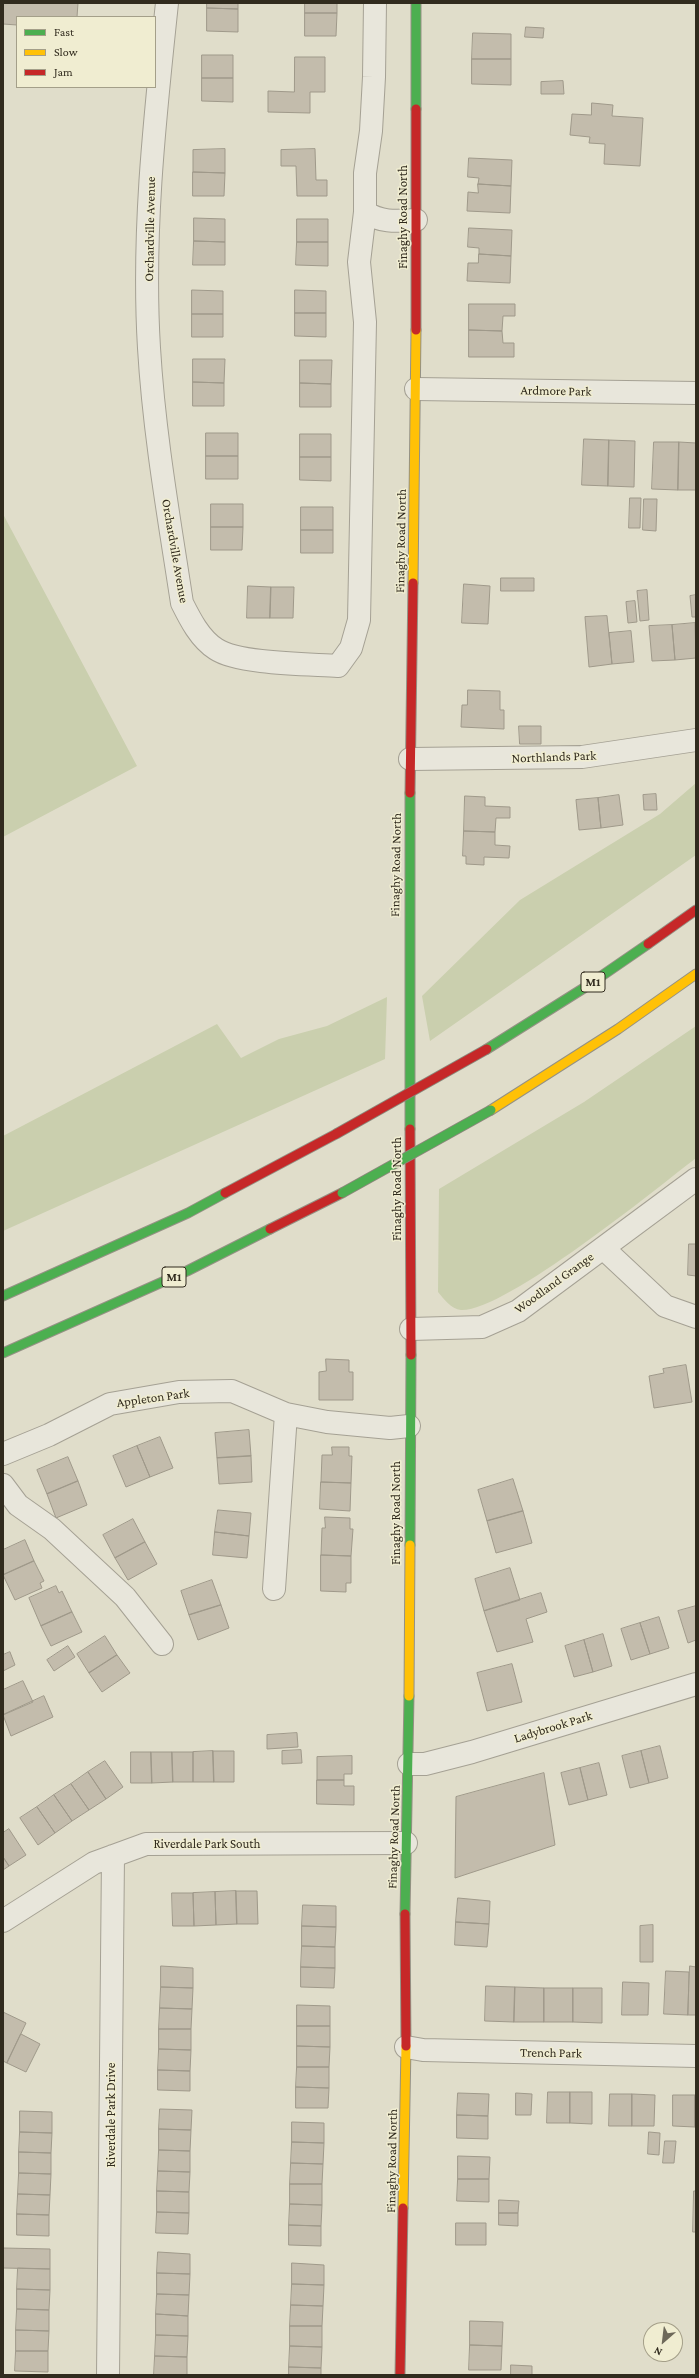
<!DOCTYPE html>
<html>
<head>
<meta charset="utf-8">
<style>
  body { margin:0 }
  #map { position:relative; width:699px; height:2378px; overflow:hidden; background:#e0ddca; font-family:"Crimson Pro",serif }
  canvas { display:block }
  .frame { position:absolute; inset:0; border:4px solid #312b1e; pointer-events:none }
  .legend { position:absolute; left:16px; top:16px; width:140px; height:72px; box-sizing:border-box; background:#f0edd1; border:1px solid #a49f89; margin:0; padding:5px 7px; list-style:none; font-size:12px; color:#312b1e }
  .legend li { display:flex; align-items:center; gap:8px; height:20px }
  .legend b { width:20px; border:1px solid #a49f89 }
  .north { position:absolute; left:643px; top:2322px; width:40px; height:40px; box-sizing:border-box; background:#f0edd1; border:1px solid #a49f89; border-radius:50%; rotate:208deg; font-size:11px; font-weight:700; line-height:16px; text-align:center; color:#312b1e }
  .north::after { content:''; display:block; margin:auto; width:14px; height:18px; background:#6e695a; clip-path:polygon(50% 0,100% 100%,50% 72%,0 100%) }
</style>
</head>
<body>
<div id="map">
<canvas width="699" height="2378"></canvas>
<div class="frame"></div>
<ul class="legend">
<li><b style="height:5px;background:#4caf50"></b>Fast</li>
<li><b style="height:5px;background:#ffc107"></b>Slow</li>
<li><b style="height:5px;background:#c62828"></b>Jam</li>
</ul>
<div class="north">N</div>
</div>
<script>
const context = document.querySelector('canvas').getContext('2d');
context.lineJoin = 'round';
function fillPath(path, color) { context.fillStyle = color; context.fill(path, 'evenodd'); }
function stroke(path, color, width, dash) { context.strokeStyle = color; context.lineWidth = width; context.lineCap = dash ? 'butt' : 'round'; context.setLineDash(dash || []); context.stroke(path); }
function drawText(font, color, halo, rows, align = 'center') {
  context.font = font + ' "Crimson Pro",serif'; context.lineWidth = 3; context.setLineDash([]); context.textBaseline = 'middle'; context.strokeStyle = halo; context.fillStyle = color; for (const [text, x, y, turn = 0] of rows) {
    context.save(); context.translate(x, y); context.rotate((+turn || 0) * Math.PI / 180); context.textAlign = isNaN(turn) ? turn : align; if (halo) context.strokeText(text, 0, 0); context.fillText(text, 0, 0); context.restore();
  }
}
const green = new Path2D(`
  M3,514L137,766L3,837Z
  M696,783V855L430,1041L422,996L520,900L660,814Z
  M387,997L385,1059L3,1231V1136L217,1024L241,1058L279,1039L327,1026Z
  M696,1026V1158C656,1189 505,1312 461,1310C451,1309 444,1299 438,1292L439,1189L584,1102Z`);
const building = new Path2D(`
  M3,3H78L77,17H17V25L3,24Z
  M207,3H238V9L207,8Z
  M305,3H337V13H305Z
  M207,8L238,9V32L207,31Z
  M305,13H337L336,36H305Z
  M526,27L544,28L543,38L525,37Z
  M473,33L511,34V59H472Z
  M202,55H233V78H202Z
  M295,57H325V92H310V113L268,112V91L294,92Z
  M472,59H511V85L472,84Z
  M202,78H233V102L202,101Z
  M563,81L564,94H541V82Z
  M592,103L613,105L612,116L643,118L640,166L604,164L605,144L589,143L590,137L570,135L572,114L591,115Z
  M225,149V173L193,172V150Z
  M315,149L316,180H327V196H297L296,166H281V150Z
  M469,158L512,160L511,186L478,184L479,178L468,177Z
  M193,172L225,173L224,196H193Z
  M478,184L511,186L510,213L467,211L468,192L478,193Z
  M194,218L225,219V242L194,241Z
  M297,219H328V242H297Z
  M469,228L512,230L511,256L479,254V248L468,247Z
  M194,241L225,242V265H193Z
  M297,242H328V266L296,265Z
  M479,254L511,256L510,283L467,281L468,263H478Z
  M192,290L223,291V314H192Z
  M295,290L326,291V313H295Z
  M469,304H515V316H503L502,331L469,330Z
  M295,313H326V337L295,336Z
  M192,314H223V337H192Z
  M469,330L502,331L503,343H514V357H469Z
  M193,359H225L224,383L193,382Z
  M300,360H332L331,384L300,383Z
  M193,382L224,383V406H193Z
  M300,383L331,384V407H300Z
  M206,433H238V456H206Z
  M300,434H331V457H300Z
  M584,439L609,440L608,486L582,485Z
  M609,440L635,441L634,487L608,486Z
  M654,442H679L678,490L652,489Z
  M679,442L696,443V490H678Z
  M206,456H238V479H206Z
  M300,457H331V481L300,480Z
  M630,498H641L640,528H629Z
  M644,499H657L656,531L643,530Z
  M211,504H243V527H211Z
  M301,507H333V530H301Z
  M211,527H243L242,550H211Z
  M301,530H333V553H301Z
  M501,578H534V591H501Z
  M464,584L490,586L488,624L462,623Z
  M248,586L271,587L270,618H247Z
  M271,587H294L293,618H270Z
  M647,590L649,620L640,621L637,591Z
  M696,595V617H692L690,596Z
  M635,601L637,622L628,623L626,602Z
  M607,616L612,664L589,667L585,617Z
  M695,623L696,658L675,660L672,625Z
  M672,625L675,660L652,661L649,626Z
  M631,631L634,662L612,664L609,633Z
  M468,690L500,691V710H504V729L461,727L462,705H467Z
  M519,726H541V744H520Z
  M656,794L657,810H644L643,795Z
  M619,795L623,825L601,828L598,798Z
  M465,796L485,797V806L510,807V818H496L495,832L464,831Z
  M598,798L601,828L579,830L576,800Z
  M464,831L495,832V845L510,846L509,858L484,857V865L466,864V856H463Z
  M689,1244H696V1276L688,1275Z
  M326,1359L349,1360V1372H353V1400H319V1372L326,1371Z
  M686,1365L692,1402L654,1408L649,1376L664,1373L663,1369Z
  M249,1430L251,1456L217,1458L215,1433Z
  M160,1437L173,1468L150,1477L137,1446Z
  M137,1446L150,1477L126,1487L113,1456Z
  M332,1447H349V1456H352L351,1483L321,1482L322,1455H332Z
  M251,1456L252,1482L219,1484L217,1458Z
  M68,1457L78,1481L47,1494L37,1470Z
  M513,1479L523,1511L487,1521L478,1490Z
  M78,1481L87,1505L56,1518L47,1494Z
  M321,1482L351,1483L350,1511L320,1509Z
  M218,1510L251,1513L249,1536L215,1532Z
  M523,1511L532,1543L496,1553L487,1521Z
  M325,1517L350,1518V1529H353L351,1556L321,1555L322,1528H325Z
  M133,1519L145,1542L115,1558L103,1535Z
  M215,1532L249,1536L247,1558L213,1555Z
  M25,1540L34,1561L3,1575V1550Z
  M145,1542L157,1564L128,1580L115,1558Z
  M321,1555L351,1556V1583H346V1592L321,1591Z
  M34,1561L44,1581L40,1583L42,1588L15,1600L3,1575Z
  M510,1568L520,1600L484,1611L475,1579Z
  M212,1580L221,1605L189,1615L181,1591Z
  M56,1586L59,1593L62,1591L72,1612L41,1626L29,1598Z
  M541,1593L547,1612L526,1619L533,1642L497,1652L484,1611Z
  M221,1605L229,1628L198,1640L189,1615Z
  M696,1606V1640L688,1643L678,1611Z
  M72,1612L82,1632L51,1646L41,1626Z
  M659,1617L669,1648L650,1654L640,1623Z
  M640,1623L650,1654L631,1660L621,1629Z
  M603,1634L612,1666L593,1672L584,1640Z
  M105,1636L117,1655L89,1673L77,1654Z
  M584,1640L593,1672L574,1677L565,1646Z
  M68,1646L75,1657L54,1671L47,1660Z
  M10,1652L15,1665L3,1671V1655Z
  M117,1655L130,1673L102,1692L89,1673Z
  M512,1664L522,1702L487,1711L477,1673Z
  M23,1681L33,1702L3,1715V1690Z
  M44,1696L53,1717L11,1736L3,1715Z
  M297,1733L298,1747L267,1749V1735Z
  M660,1746L668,1778L649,1783L641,1751Z
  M301,1750L302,1763L282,1764V1751Z
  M213,1751L214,1782H193V1752Z
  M213,1751H234V1782H214Z
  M641,1751L649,1783L630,1788L622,1756Z
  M131,1752H151L152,1783H131Z
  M151,1752H172L173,1782L152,1783Z
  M172,1752H193V1782H173Z
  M352,1756V1774H344V1780H317V1757Z
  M105,1761L123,1787L106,1799L88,1772Z
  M599,1763L607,1795L588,1800L580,1768Z
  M580,1768L588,1800L569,1805L561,1773Z
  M88,1772L106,1799L89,1810L71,1784Z
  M544,1773L555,1845L455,1878L456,1797Z
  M317,1780H344V1786H354V1805L317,1804Z
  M71,1784L89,1810L72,1821L54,1795Z
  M54,1795L72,1821L55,1833L37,1807Z
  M37,1807L55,1833L38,1845L20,1818Z
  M9,1829L26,1855L9,1866L3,1857V1833Z
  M3,1857L9,1866L3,1870Z
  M236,1891H257L258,1924H237Z
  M236,1891L237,1924L216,1925L215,1892Z
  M215,1892L216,1925L194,1926L193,1893Z
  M172,1893H193L194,1926H173Z
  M458,1898L490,1901L489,1924L456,1922Z
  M303,1905L336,1906V1927L302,1926Z
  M456,1922L489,1924L487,1947L455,1945Z
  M653,1925V1962H640V1926Z
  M302,1926L336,1927L335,1947L302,1946Z
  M302,1946L335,1947V1968L301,1967Z
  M161,1966L193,1968V1988L161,1987Z
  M690,1966L696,1967V2015H688Z
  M301,1967L335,1968L334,1988L301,1987Z
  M666,1971L689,1972L688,2015L664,2014Z
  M623,1982L649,1983L648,2015H622Z
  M486,1986L515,1987L514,2022L485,2021Z
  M161,1987L193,1988L192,2009L160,2008Z
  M515,1987L544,1988V2022H514Z
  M544,1988H573V2022H544Z
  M573,1988H602V2023L573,2022Z
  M297,2005L330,2006V2026H297Z
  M160,2008L192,2009L191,2029H159Z
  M3,2012L26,2023L7,2063L3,2061Z
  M297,2026H330V2047L297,2046Z
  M159,2029H191V2050L159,2049Z
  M21,2034L40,2044L26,2072L7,2063Z
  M297,2046L330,2047L329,2067H297Z
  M159,2049L191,2050L190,2071L158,2070Z
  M297,2067H329V2088L296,2087Z
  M158,2070L190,2071V2091L158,2090Z
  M296,2087L329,2088L328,2108H296Z
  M548,2092H570V2123H547Z
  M570,2092H592V2124L570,2123Z
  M458,2093L489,2094L488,2116L457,2115Z
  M516,2093L532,2094L531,2115H516Z
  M610,2094H632V2126H609Z
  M632,2094L655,2095L654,2126H632Z
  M673,2095H695V2127L673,2126Z
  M695,2095H696V2127H695Z
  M160,2109L192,2110L191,2130L159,2129Z
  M20,2111L52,2112V2133L20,2132Z
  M457,2115L488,2116V2139L457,2138Z
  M292,2122L324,2123V2143L292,2142Z
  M159,2129L191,2130L190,2151L159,2150Z
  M20,2132L52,2133L51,2153L19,2152Z
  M649,2132L660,2133L659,2155L648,2154Z
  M665,2141H676L674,2163H663Z
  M292,2142L324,2143L323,2164L291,2163Z
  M159,2150L190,2151V2172L158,2171Z
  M19,2152L51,2153V2174L19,2173Z
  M458,2156L490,2157L489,2179H458Z
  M291,2163L323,2164L322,2184H290Z
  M158,2171L190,2172L189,2192L157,2191Z
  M19,2173L51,2174L50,2195L18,2194Z
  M458,2179H489V2202L457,2201Z
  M290,2184H322V2205L290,2204Z
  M157,2191L189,2192V2213L157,2212Z
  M694,2191H696V2232H693Z
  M18,2194L50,2195L49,2215L17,2214Z
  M499,2200L519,2201L518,2213H499Z
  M290,2204L322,2205L321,2226L289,2225Z
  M157,2212L189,2213L188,2234L156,2233Z
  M499,2213H518V2226L499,2225Z
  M17,2214L49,2215V2236L17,2235Z
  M456,2223H486V2245H456Z
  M289,2225L321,2226V2246L289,2245Z
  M3,2248L50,2249V2269L3,2268Z
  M158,2252L190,2254V2274L157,2273Z
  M292,2263L324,2265V2285L292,2284Z
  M18,2268L50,2269V2290L17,2289Z
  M157,2273L190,2274L189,2295L157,2294Z
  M292,2284L324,2285L323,2306L291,2305Z
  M17,2289L50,2290L49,2310L17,2309Z
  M157,2294L189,2295L188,2316L156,2314Z
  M291,2305L323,2306L322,2326H290Z
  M17,2309L49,2310V2331L16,2330Z
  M156,2314L188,2316V2336L156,2335Z
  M470,2321L503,2322L502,2346L470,2345Z
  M290,2326H322V2347L290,2346Z
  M16,2330L49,2331L48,2351H16Z
  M156,2335L188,2336L187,2357L155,2356Z
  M470,2345L502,2346L501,2370H469Z
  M290,2346L322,2347L321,2368L289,2367Z
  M16,2351H48V2372L15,2371Z
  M155,2356L187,2357V2375H154Z
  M511,2365L532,2366V2375H511Z
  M289,2367L321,2368V2375H289Z`);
const street = new Path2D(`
  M167,3C155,117 142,232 149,348C154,433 169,518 182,603C190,619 200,639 216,649C238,664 309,664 338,666L351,648L359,620L365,322L359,262L365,212
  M375,3L374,77L371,131L365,173V212C381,223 398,221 416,220
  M416,389L696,393
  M410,759L582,757L696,740
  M603,1248L665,1306L696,1317
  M411,1329L482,1327L518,1311L696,1179
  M3,1454L49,1435L110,1404L179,1392L232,1391L286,1414L327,1422L390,1428L409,1426
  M3,1485L18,1505L52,1529L125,1597L162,1644
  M274,1589L286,1414
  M409,1764H425L472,1752L696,1684
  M3,1921L94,1863L146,1844L406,1843
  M406,2047L423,2050L696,2056
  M108,2375L113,1856`);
const fast = new Path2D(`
  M416,3V109
  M410,793V1129
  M487,1049L584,988L648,944
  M3,1296L188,1213L225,1193
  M3,1353L187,1271L270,1229
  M410,1545L411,1355
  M405,1914L409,1696`);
const slow = new Path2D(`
  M413,583L416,330
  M491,1110L618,1029L696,974
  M409,1696L410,1545
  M403,2208L406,2046`);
const jam = new Path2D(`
  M416,109V330
  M410,793L413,583
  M648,944L696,910
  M410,1129L411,1355
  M225,1193L336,1134
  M270,1229L342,1193
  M405,1914L406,2046
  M400,2375L403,2208`);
const fastBridge = new Path2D(`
  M342,1193L491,1110`);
const jamBridge = new Path2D(`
  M336,1134L487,1049`);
const shields = [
  [593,982,24],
  [174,1277,24]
];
const shieldNames = [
  ["M1",593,982],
  ["M1",174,1277]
];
const streetNames = [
  ["Finaghy Road North",403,217,-90],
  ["Orchardville Avenue",150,229,-89],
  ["Ardmore Park",556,391,1],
  ["Finaghy Road North",401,541,-89],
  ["Orchardville Avenue",175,551,80],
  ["Northlands Park",554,757,-2],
  ["Finaghy Road North",396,865,-89],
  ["Finaghy Road North",397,1189,-90],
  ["Woodland Grange",554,1283,-36],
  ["Appleton Park",153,1398,-8],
  ["Finaghy Road North",396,1513,-90],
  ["Ladybrook Park",553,1727,-17],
  ["Finaghy Road North",394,1837,-88],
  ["Riverdale Park South",207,1844],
  ["Trench Park",551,2053,1],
  ["Riverdale Park Drive",111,2115,-90],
  ["Finaghy Road North",392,2161,-89]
];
fillPath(green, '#cacfae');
fillPath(building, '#c3bcac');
stroke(building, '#9f998a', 1);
stroke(street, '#a5a194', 24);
stroke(fast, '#949184', 11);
stroke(slow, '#949184', 11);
stroke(jam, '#949184', 11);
stroke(street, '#e8e6db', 22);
stroke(fast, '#4caf50', 9);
stroke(slow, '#ffc107', 9);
stroke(jam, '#c62828', 9);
stroke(fastBridge, '#8a877a', 11, []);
stroke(jamBridge, '#8a877a', 11, []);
stroke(fastBridge, '#4caf50', 9);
stroke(jamBridge, '#c62828', 9);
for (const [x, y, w] of shields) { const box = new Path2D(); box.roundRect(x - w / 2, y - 10, w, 20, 3); context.fillStyle = '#f0edd1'; context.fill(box); stroke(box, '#312b1e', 1); }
drawText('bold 12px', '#312b1e', null, shieldNames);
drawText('13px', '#312b1e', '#f0edd1', streetNames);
</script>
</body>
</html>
